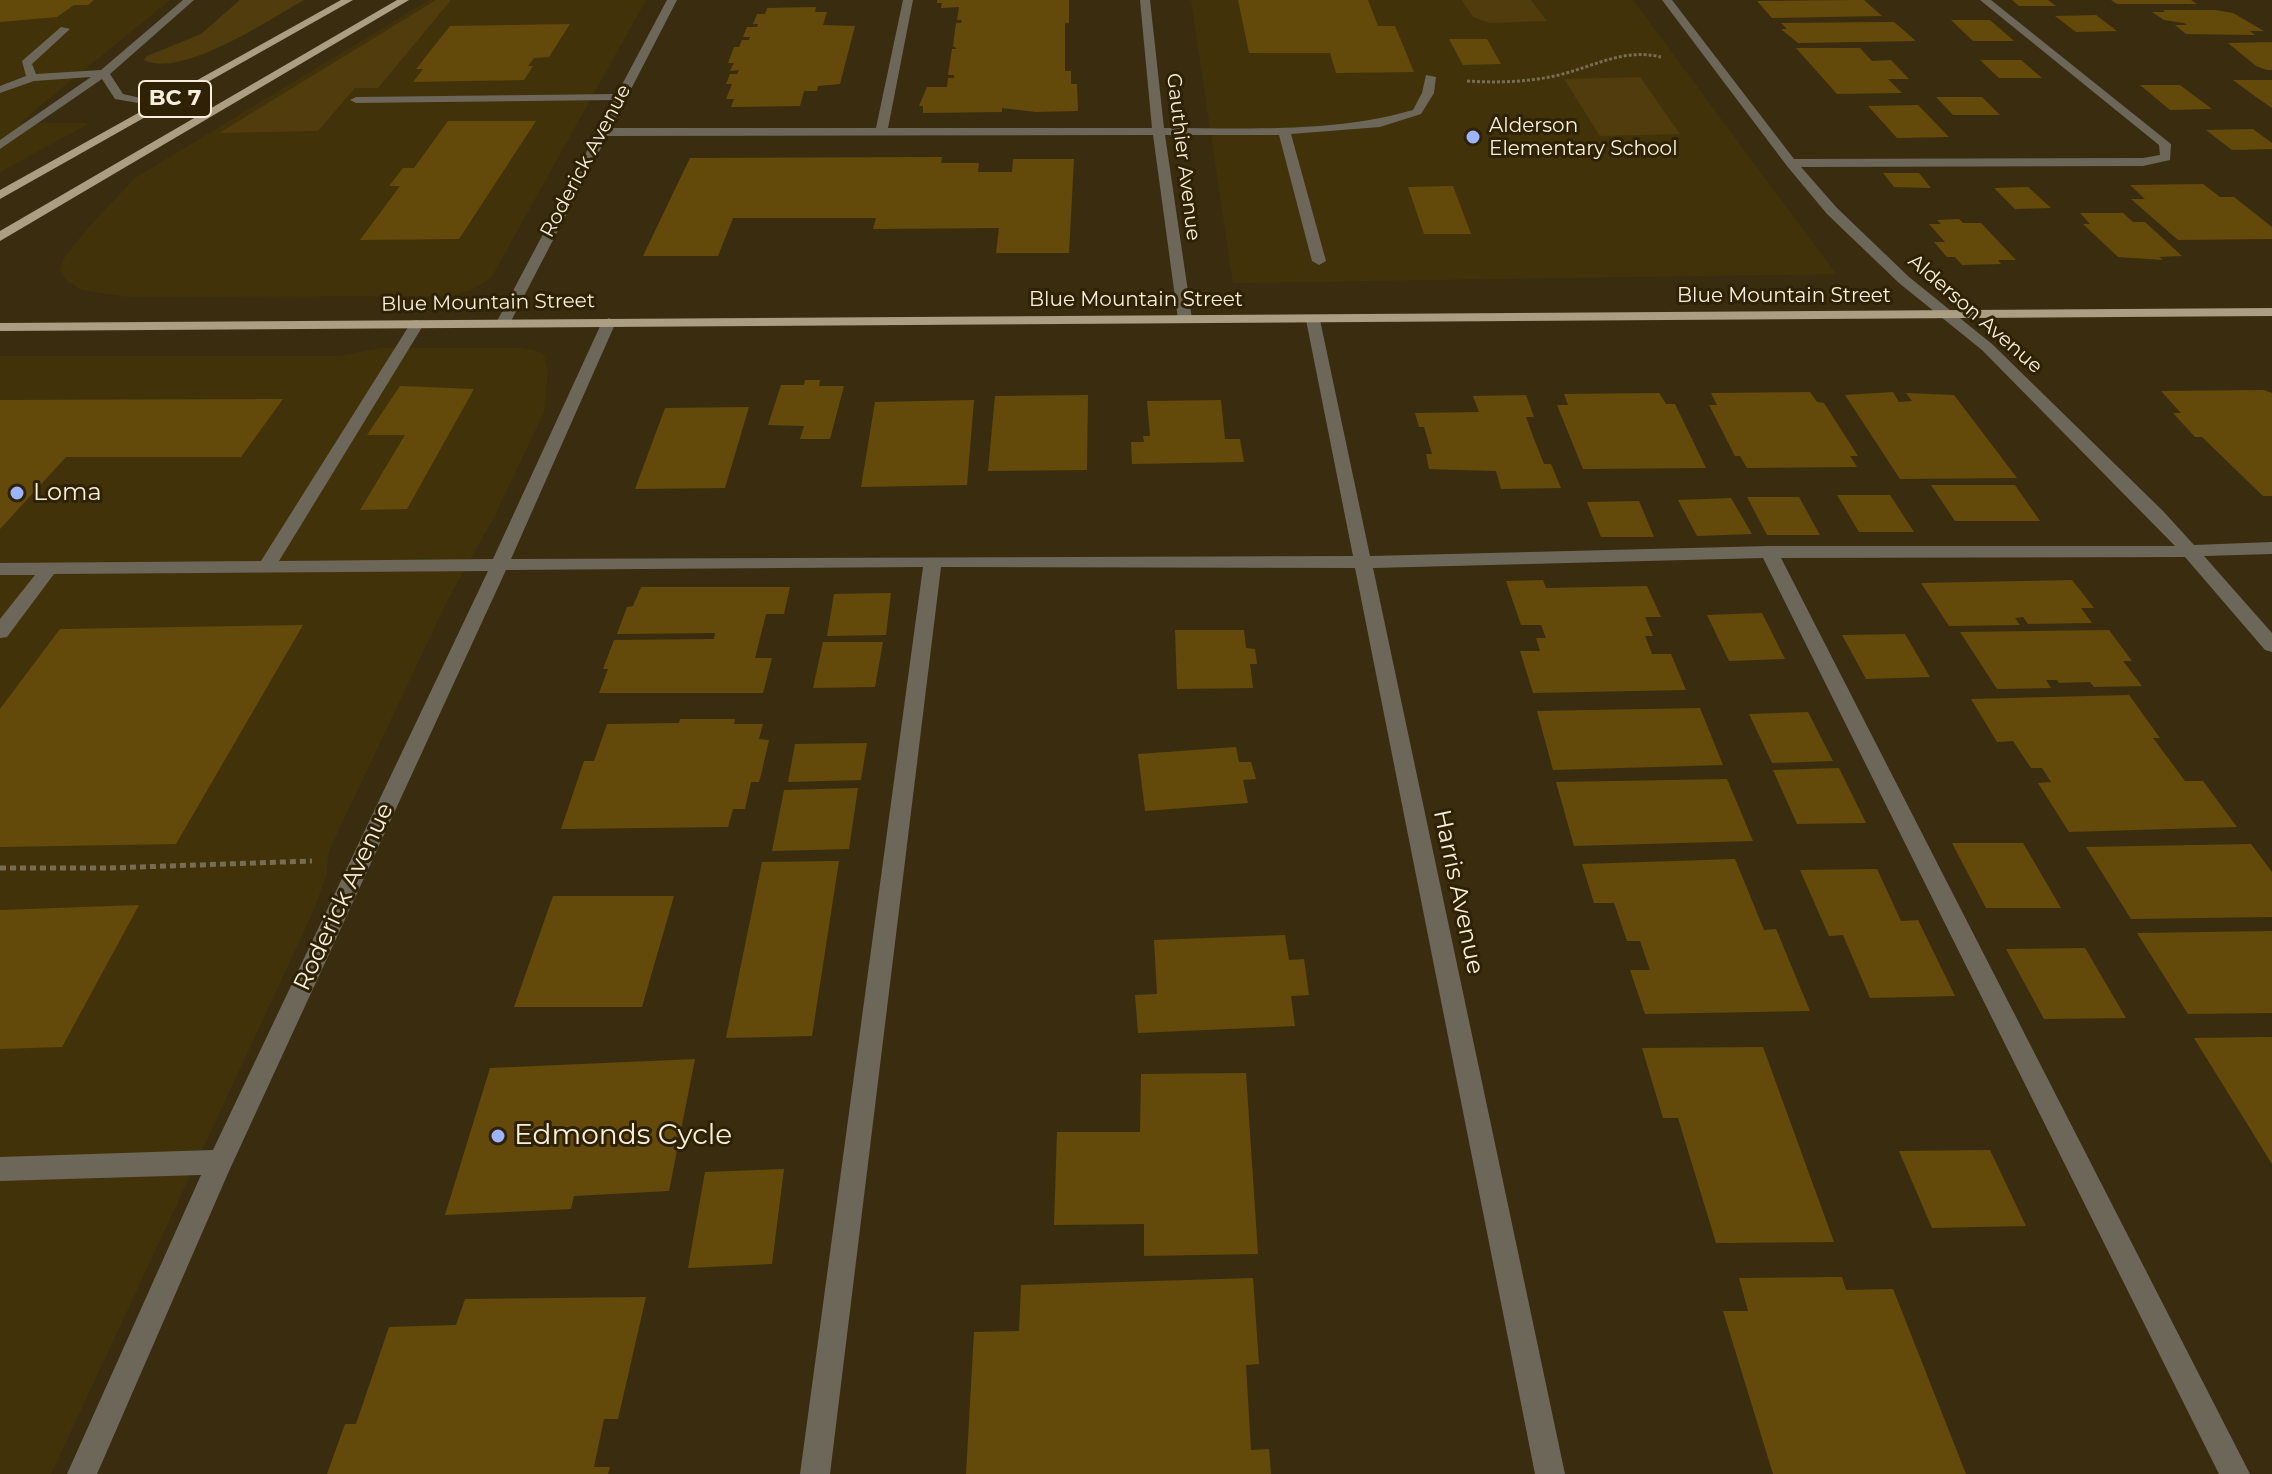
<!DOCTYPE html>
<html>
<head>
<meta charset="utf-8">
<style>
  body { margin:0 }
  canvas { display:block; background:#3a2c0e }
</style>
</head>
<body>
<canvas width="2272" height="1474"></canvas>
<script>
const context = document.querySelector('canvas').getContext('2d');
context.lineJoin = 'round';
function fillPath(path, color) { context.fillStyle = color; context.fill(path, 'evenodd'); }
function stroke(path, color, width, dash) { context.strokeStyle = color; context.lineWidth = width; context.lineCap = dash ? 'butt' : 'round'; context.setLineDash(dash || []); context.stroke(path); }
function drawText(font, color, halo, rows, align = 'center') {
  context.font = font + ' Montserrat,sans-serif'; context.lineWidth = 6; context.setLineDash([]); context.textBaseline = 'middle'; context.strokeStyle = halo; context.fillStyle = color; for (const [text, x, y, turn = 0] of rows) {
    context.save(); context.translate(x, y); context.rotate((+turn || 0) * Math.PI / 180); context.textAlign = isNaN(turn) ? turn : align; if (halo) context.strokeText(text, 0, 0); context.fillText(text, 0, 0); context.restore();
  }
}
const built = new Path2D(`
  M0,0H170L19,123H90L0,172Z
  M429,0H646L491,278L471,290L454,295L433,296L128,297L82,290L66,280L60,270L64,258L87,229L135,178Z
  M1191,0H1633L1836,274L1233,283Z
  M381,348H522L540,352L544,355L548,371L544,412L494,517L448,599L335,838L328,854L327,874L313,912L51,1474H0V356H339Z`);
const green = new Path2D(`
  M240,0H304C270,19 182,79 144,60L147,56L201,34Z
  M436,0H451L378,88H355L318,131L219,133Z
  M1462,0H1531L1547,21L1490,23L1473,17Z
  M1640,77L1680,134L1600,136L1564,79Z`);
const building = new Path2D(`
  M0,0H94L88,5H74L57,17L0,22Z
  M937,0H1069V23H1065V71H1071V84H1077L1078,111L1036,112L1002,108V112L923,113V106H919L927,87H947L948,78H954V75H948L952,49H957L953,46L956,23H961L962,20H957L959,7L941,8L942,3H937Z
  M1238,0H1368L1378,26H1395L1414,72L1336,73L1330,53H1249Z
  M1854,0H1864L1882,16L1772,18L1757,1Z
  M2012,0H2048L2056,6H2019Z
  M2111,0H2191L2197,4H2117Z
  M816,7L815,12H827L823,25L855,26L840,84L818,86L817,91H804L800,106L731,107L734,99H726L732,84H726L730,74H737L739,70L730,71L734,63H728L734,47H739L742,40H749L750,37H743L747,27H757L758,24H753L757,14H765L767,8Z
  M2163,10H2215L2233,13L2264,31H2250L2255,35L2186,34L2175,25H2187L2184,23L2164,20L2152,12H2165Z
  M2096,15L2117,31L2076,32L2055,16Z
  M1951,20H1990L2014,41H1973Z
  M1894,22L1916,41L1798,43L1781,29H1787L1781,23Z
  M570,24L549,57L534,58L528,66H533L524,80L413,82L423,69H416L450,26Z
  M1449,39H1487L1501,64L1463,65Z
  M2272,42V70H2267L2256,66L2228,43Z
  M1796,48H1860L1872,61L1891,60L1909,79H1888L1902,93L1837,94Z
  M1980,60H2021L2042,78H1999Z
  M2233,80H2272V108L2256,97Z
  M2140,85H2180L2212,109L2170,110Z
  M1936,97H1982L2000,115H1953Z
  M1918,105L1949,137L1897,138L1868,106Z
  M448,121H536L459,239L360,240L400,186H389L403,168H414Z
  M2253,129L2272,143V149L2232,150L2206,130Z
  M942,157L941,163H979L978,172H1012L1013,159H1074L1069,253H996L999,228L873,229L876,218H733L718,256H643L690,158Z
  M1883,173H1919L1931,188L1894,187Z
  M2203,184L2220,197H2234L2272,227V239L2178,240L2131,199H2145L2130,185Z
  M1453,186L1471,234H1424L1408,187Z
  M2028,187L2051,208L2015,209L1994,188Z
  M2080,213H2123L2133,222H2145L2182,256L2159,257L2163,260L2118,257L2083,224H2090Z
  M1959,219L1963,223H1981L2016,260H1998L2001,264L1962,265L1955,257H1947L1934,242H1945L1929,224H1941L1937,220Z
  M805,380H820L819,386H844L830,439H800L804,426L768,425L781,385H804Z
  M400,386L474,389L407,509L360,510L405,435H367Z
  M2264,390L2272,393V496H2263L2202,437H2195L2173,413H2181L2161,391Z
  M1810,392L1817,402L1824,403L1858,456H1850L1857,467L1747,468L1740,456H1735L1709,405H1717L1711,393Z
  M1893,392L1899,402L1912,401L1906,393L1954,395L2017,478L1900,479L1845,395Z
  M1659,393L1666,404H1675L1706,468L1583,469L1557,405H1568L1564,394Z
  M1088,395L1087,470L988,471L995,396Z
  M1526,395L1534,417H1526L1534,439L1544,464H1551L1561,488L1501,489L1496,471L1429,469L1426,454H1432L1424,427H1419L1415,413L1479,412L1473,396Z
  M283,399L241,457H66L0,529V400Z
  M974,400L967,485L861,487L875,402Z
  M1221,400L1225,439H1240L1244,462L1132,464L1131,442H1144L1143,436H1150L1147,401Z
  M749,407L725,488L635,489L665,408Z
  M1931,485H2015L2040,521H1955Z
  M1837,495H1890L1914,532H1859Z
  M1747,497H1799L1820,535H1767Z
  M1731,498L1752,534L1697,536L1678,500Z
  M1639,501L1654,537H1601L1587,502Z
  M1543,580L1546,588L1647,586L1661,617H1645L1653,636H1645L1652,654H1671L1686,690L1533,693L1520,651H1540L1536,638H1546L1541,625H1521L1506,581Z
  M2072,580L2094,608H2081L2092,623L2028,624L2023,617L2015,618L2020,625L1949,626L1921,583Z
  M641,587H790L784,614H766L755,658H772L763,693H599L608,669H603L614,640L714,639L715,633L617,634L627,607L633,606Z
  M891,593L886,635L827,636L834,594Z
  M1762,613L1785,659L1729,661L1707,615Z
  M303,625L176,844L0,847V709L60,629Z
  M1175,630H1244L1246,648L1255,649L1257,664H1250L1253,688L1177,689Z
  M2109,630L2132,661H2123L2142,686L2094,687L2090,682L2059,683L2057,680H2046L2051,688L1997,689L1960,632Z
  M1905,634L1930,677L1866,679L1842,635Z
  M823,642H883L875,687L813,688Z
  M2129,695L2160,738H2153L2185,781H2203L2237,827L2069,832L2038,783L2051,782L2042,768H2031L2013,741L1997,742L1971,699Z
  M1700,708L1723,765L1553,770L1537,711Z
  M1808,712L1833,761L1772,763L1749,714Z
  M680,719H735L734,724H763L759,739L769,740L761,775L759,782H751L745,809H733L728,827L561,829L584,761H594L607,724L679,723Z
  M867,743L861,780L788,782L795,744Z
  M1236,747L1239,762H1251L1256,779L1243,780L1248,803L1145,811L1138,754Z
  M1839,768L1866,823L1797,824L1773,770Z
  M1727,779L1753,841L1574,846L1556,782Z
  M858,788L849,849L772,851L784,790Z
  M1952,843H2023L2061,908H1986Z
  M2251,844L2272,872V917L2131,919L2086,847Z
  M1735,859L1764,930L1776,929L1810,1011L1645,1014L1630,970H1650L1640,941H1627L1614,903H1594L1582,864Z
  M839,861L812,1036L726,1038L762,862Z
  M1877,869L1901,921L1918,920L1955,996L1870,998L1843,935L1829,936L1800,870Z
  M553,896H674L642,1007H514Z
  M139,905L62,1047L0,1049V910Z
  M2272,931V1013L2188,1014L2137,933Z
  M1285,935L1289,960L1304,959L1309,995L1291,996L1295,1026L1138,1033L1135,995L1157,994L1154,940Z
  M2085,948L2126,1018L2044,1019L2006,949Z
  M2272,1037V1164L2194,1038Z
  M1763,1047L1834,1242L1716,1243L1678,1118H1663L1642,1048Z
  M695,1059L669,1191L574,1196L571,1209L445,1215L490,1068Z
  M1246,1073L1258,1254L1144,1256V1224L1054,1225L1057,1132H1140L1141,1074Z
  M1990,1150L2026,1226L1932,1228L1899,1151Z
  M784,1169L772,1264L688,1268L705,1172Z
  M1842,1277L1846,1290L1893,1289L1966,1474H1773L1723,1311H1748L1739,1278Z
  M1253,1278L1259,1364L1246,1365L1251,1450L1269,1449L1271,1474H966L974,1332L1019,1331L1021,1285Z
  M646,1297L618,1419H604L594,1467H610L608,1474H327L345,1424H356L389,1327L456,1325L465,1299Z`);
const pathFar1 = new Path2D(`
  M1467,81C1498,83 1529,82 1559,75C1595,66 1624,48 1661,57`);
const path = new Path2D(`
  M0,868H110L312,861`);
const minor = new Path2D(`
  M183,0H194L110,74L123,94L167,104V108L115,99L102,79L0,149V140L91,77L34,81L0,93V86L26,76L22,61L61,27L70,29L32,64L36,74L101,70Z
  M667,0H677L611,128H876L903,0H913L888,128H1152L1140,0H1150L1164,128C1246,128 1333,133 1413,110L1422,93L1426,75L1436,77L1434,93L1421,114L1380,127L1291,134L1326,261L1319,265L1312,261L1279,135H1165L1192,319L1190,322L1185,323L1178,319L1153,135L607,136L510,323L508,326H498L496,323L614,100L356,103L350,100L356,97L617,94Z
  M1662,0H1672L1794,159L2143,158L2160,155L2159,145L1980,0H1991L2171,144L2170,160L2143,166L1801,167L1837,208L1909,277L1992,344L2163,511L2194,545L2272,542V554L2204,556L2272,633V652L2265,650L2185,557L1781,558L2250,1474H2219L1763,558L1373,568L1565,1474H1535L1355,568L941,567L830,1474H800L923,567L506,570L229,1171L97,1474H67L201,1175L0,1181V1157L213,1150L488,571L54,574L7,637L0,638V619L35,575H0V563L261,561L412,321L417,320L424,324L279,561L493,559L602,322L609,318L616,322L511,559L1353,556L1306,320L1313,316L1320,320L1370,556L1769,546H2175L1982,350L1899,283L1827,214L1787,166Z`);
const major = new Path2D(`
  M341,0H353L0,199V190Z
  M397,0H409L0,241V231Z
  M2272,308V316L0,331V323Z`);
const markers = [
  [1473,137,8,"#9bb4fd"],
  [17,493,8,"#9bb4fd"],
  [498,1136,8,"#9bb4fd"]
];
const farPoinames = [
  ["Alderson",1489,126],
  ["Elementary School",1489,149]
];
const farStreetnames = [
  ["Gauthier Avenue",1183,157,83],
  ["Roderick Avenue",586,161,-62],
  ["Blue Mountain Street",1784,296],
  ["Blue Mountain Street",1136,300],
  ["Blue Mountain Street",488,303,-1],
  ["Alderson Avenue",1975,314,41]
];
const shields = [
  [175,99,72]
];
const shieldNames = [
  ["BC 7",175,99]
];
const poiNames = [
  ["Loma",33,493]
];
const streetNames = [
  ["Harris Avenue",1458,892,78],
  ["Roderick Avenue",344,897,-65]
];
const nearPoinames = [
  ["Edmonds Cycle",514,1136]
];
fillPath(built, '#42320a');
fillPath(green, '#503c0d');
fillPath(building, '#634a0b');
stroke(pathFar1, '#786c52', 3, [3, 2]);
stroke(path, '#786c52', 5, [6, 4]);
fillPath(minor, '#6d6759');
fillPath(major, '#ab9e83');
for (const [x, y, r, color] of markers) { const dot = new Path2D(); dot.arc(x, y, r, 0, 2 * Math.PI); context.fillStyle = color; context.fill(dot); stroke(dot, '#2f2204', 3); }
drawText('20px', '#f7eedd', '#2f2204', farPoinames, 'left');
drawText('20px', '#f7eedd', '#2f2204', farStreetnames);
for (const [x, y, w] of shields) { const box = new Path2D(); box.roundRect(x - w / 2, y - 18, w, 36, 6); context.fillStyle = '#2f2204'; context.fill(box); stroke(box, '#f7eedd', 2); }
drawText('bold 22px', '#f7eedd', null, shieldNames);
drawText('24px', '#f7eedd', '#2f2204', poiNames, 'left');
drawText('24px', '#f7eedd', '#2f2204', streetNames);
drawText('28px', '#f7eedd', '#2f2204', nearPoinames, 'left');
</script>
</body>
</html>
